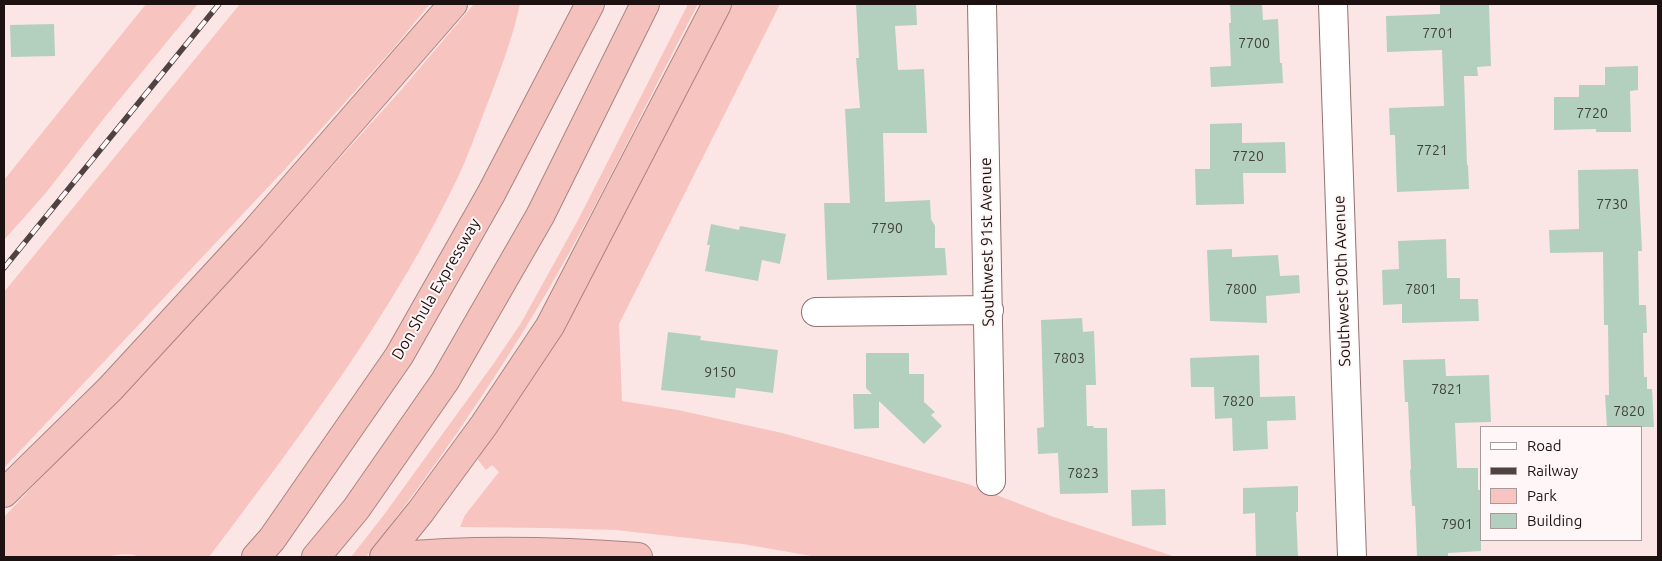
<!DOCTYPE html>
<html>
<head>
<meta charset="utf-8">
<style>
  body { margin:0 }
  #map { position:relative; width:1662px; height:561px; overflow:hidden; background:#fce6e5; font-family:Ubuntu,sans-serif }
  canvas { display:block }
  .frame { position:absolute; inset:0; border:5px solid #1d1211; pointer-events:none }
  .legend { position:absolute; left:1480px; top:426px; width:162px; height:115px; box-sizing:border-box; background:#fff7f7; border:1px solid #a59b9b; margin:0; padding:6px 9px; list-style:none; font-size:15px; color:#1d1211 }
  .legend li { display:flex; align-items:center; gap:10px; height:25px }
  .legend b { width:25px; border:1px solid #a59b9b }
</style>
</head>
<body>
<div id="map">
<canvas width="1662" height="561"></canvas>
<div class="frame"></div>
<ul class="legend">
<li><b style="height:6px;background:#fff"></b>Road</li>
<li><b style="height:6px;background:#504241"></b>Railway</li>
<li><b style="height:14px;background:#f8c4c0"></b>Park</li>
<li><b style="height:14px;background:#b3d0be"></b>Building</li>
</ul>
</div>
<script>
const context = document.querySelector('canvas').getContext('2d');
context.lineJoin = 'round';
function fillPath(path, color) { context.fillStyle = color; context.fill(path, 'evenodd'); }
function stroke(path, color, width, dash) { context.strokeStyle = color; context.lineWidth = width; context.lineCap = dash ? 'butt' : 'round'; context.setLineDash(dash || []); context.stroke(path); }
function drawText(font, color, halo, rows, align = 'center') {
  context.font = font + ' Ubuntu,sans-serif'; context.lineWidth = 4; context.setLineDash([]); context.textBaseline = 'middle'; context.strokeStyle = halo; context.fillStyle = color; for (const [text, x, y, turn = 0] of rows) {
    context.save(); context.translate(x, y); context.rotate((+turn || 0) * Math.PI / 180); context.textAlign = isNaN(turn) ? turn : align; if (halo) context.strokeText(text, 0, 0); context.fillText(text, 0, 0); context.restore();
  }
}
const green = new Path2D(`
  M146,4H198L105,117L45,194L4,240V180Z
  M240,4H430L392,50L287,167L4,468V292Z
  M474,4H520C512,42 497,78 483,115C475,135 468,156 459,175C393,314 301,435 209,557H140C129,553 119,554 108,557H4V517L309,192L402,89Z
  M688,4H698C648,99 602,198 547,292C493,384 432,472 366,557H351L383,516L494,363L521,323L578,220Z
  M732,4H780L619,324L622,401L678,410L782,433L968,484L1051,516L1176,557H817L743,544L615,530L546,528L460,527L465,515L499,472L492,465L486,470L478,460L481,452L684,97Z`);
const building = new Path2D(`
  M856,4H916L917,25L895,26L898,70L924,69L927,133H883L885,202L930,200L931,219L935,226V248H945L947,275L827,280L824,203H850L845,109L860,108L856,58H859Z
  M1230,4H1262L1263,20L1278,19L1280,63H1282L1283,83L1211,87L1210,67L1231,66L1229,23H1231Z
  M1440,4H1489L1491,66L1477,67L1478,76H1464L1467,165H1468L1469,189L1397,192L1395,135H1390L1389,108L1444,106L1442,50L1387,52L1386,16L1440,14Z
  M54,24L55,56L11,57L10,25Z
  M1638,66V90L1630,91L1631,132H1596V129L1554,130V97H1579V85H1605V67Z
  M1242,123V143L1285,142L1286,173H1243L1244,204L1196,205L1195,169H1210V124Z
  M1638,169L1642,251H1638L1639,305H1646L1647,333H1643L1644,377H1647V389H1652L1654,427H1607L1605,395H1609L1608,325H1604L1603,252L1550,253L1549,230L1579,229L1578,170Z
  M711,224L739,230L740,226L786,234L780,264L762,260L758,281L705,271L710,245H707Z
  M1446,239L1447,278H1460V299H1478L1479,321L1402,323V304L1383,305L1382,270L1399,269L1398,241Z
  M1232,249V257L1278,255L1280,276L1299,275L1300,293L1266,296L1267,323L1210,321L1207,250Z
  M1082,318L1083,332L1094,331L1096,385H1086L1087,426H1093L1094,428H1107L1108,493L1060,494L1058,453L1038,454L1037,428L1044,427L1041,320Z
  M668,332L701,336L700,340L778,350L773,393L736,388L735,398L661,390Z
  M866,353H909V374H924V402L935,412L931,415L942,426L924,444L879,401V428L854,429L853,394H872L866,388Z
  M1259,355L1260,397L1295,396L1296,420L1267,421L1268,449L1233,451L1232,418L1215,419L1214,387H1191L1190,358Z
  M1445,359L1446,376L1489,375L1491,422L1455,423L1457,468H1478V490H1481V551L1448,553V557H1417L1415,506H1412L1410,470L1411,469L1408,402H1405L1403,360Z
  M1298,486V512H1296L1298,557H1256L1255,513L1243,514V488Z
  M1165,489L1166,525L1132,526L1131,490Z`);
const street = new Path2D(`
  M982,4L991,481
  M1333,4L1352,557
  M816,312L989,310`);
const highway = new Path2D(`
  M4,493L110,389L252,235L453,4
  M256,557L272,539L399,356L491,194L590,4
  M316,557L356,509L445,381L540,216L645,4
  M384,557L421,511L484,425L550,326L717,4
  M390,557C473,549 556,551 638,557`);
const rail = new Path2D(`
  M4,268L219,4`);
const numberNames = [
  ["7701",1438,33],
  ["7700",1254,43],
  ["7720",1592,113],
  ["7721",1432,150],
  ["7720",1248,156],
  ["7730",1612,204],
  ["7790",887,228],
  ["7800",1241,289],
  ["7801",1421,289],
  ["7803",1069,358],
  ["9150",720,372],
  ["7821",1447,389],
  ["7820",1238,401],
  ["7820",1629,411],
  ["7823",1083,473],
  ["7901",1457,524]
];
const streetNames = [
  ["Southwest 91st Avenue",987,242,-91],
  ["Southwest 90th Avenue",1342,281,-92],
  ["Don Shula Expressway",436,289,-60]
];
fillPath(green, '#f8c4c0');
fillPath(building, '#b3d0be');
stroke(street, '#917270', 30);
stroke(highway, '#a98481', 30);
stroke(street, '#fff', 28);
stroke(highway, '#f4c1bd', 28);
stroke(rail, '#504241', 5.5);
stroke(rail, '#fff7f7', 4, [11]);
drawText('14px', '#42423c', null, numberNames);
drawText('16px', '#1d1211', '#fff7f7', streetNames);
</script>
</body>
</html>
